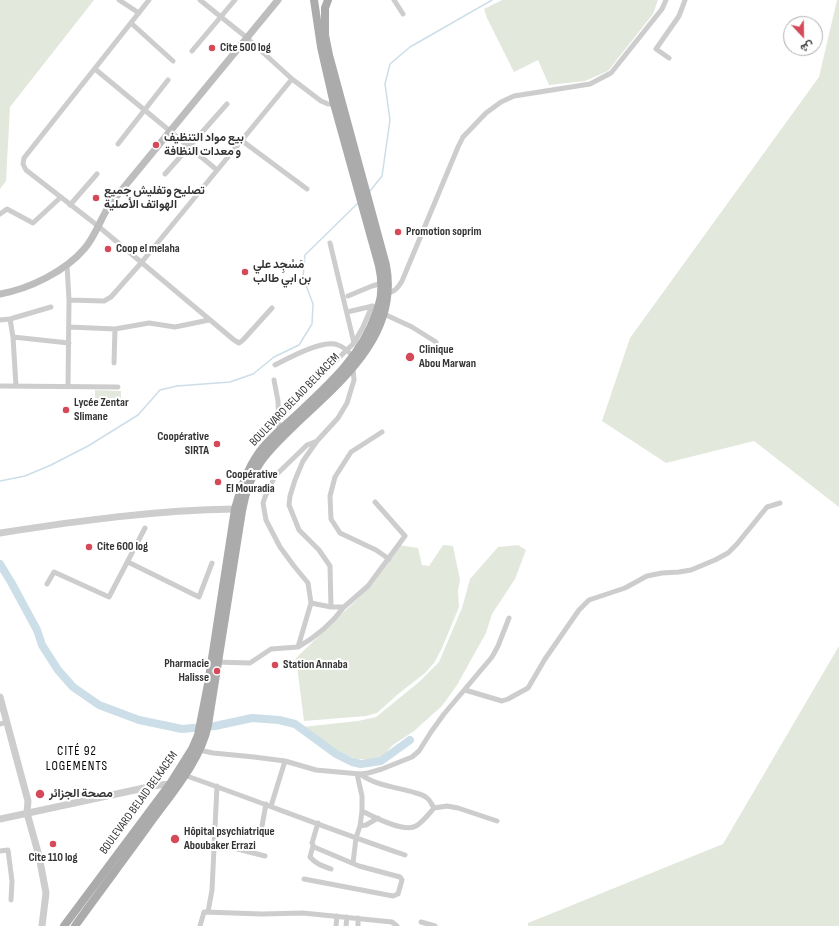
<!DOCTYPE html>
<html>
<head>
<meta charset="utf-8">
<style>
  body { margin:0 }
  #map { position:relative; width:839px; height:926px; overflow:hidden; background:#fff; font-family:"Sofia Sans Condensed",Vazirmatn,sans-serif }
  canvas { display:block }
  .north { position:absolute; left:783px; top:16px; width:40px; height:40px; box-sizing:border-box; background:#fff; border:1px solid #adadad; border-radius:50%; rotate:158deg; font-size:11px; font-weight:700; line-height:16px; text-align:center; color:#333 }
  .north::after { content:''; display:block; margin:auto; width:14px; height:18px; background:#d54a59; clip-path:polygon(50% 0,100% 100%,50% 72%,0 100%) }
</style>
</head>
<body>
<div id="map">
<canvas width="839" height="926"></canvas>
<div class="north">ش</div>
</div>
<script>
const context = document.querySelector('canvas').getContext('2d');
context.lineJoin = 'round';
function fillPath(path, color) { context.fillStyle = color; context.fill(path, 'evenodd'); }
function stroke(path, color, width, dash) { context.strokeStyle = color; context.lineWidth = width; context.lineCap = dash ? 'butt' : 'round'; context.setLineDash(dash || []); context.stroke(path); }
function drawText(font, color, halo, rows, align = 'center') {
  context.font = font + ' "Sofia Sans Condensed",Vazirmatn,sans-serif'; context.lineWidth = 4; context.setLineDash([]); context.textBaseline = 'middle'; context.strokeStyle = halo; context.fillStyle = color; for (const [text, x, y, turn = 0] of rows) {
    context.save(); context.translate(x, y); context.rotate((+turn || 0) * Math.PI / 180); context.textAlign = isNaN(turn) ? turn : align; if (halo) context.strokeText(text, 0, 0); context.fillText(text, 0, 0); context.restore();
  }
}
const green = new Path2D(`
  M0,0H94L10,107L6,181L0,189Z
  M502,0H658L653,14L608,71L585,81L549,85L538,60L514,72L487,18L484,9Z
  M837,0H839V507L754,441L666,463L602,421L630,338L819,77Z
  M95,390L121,391V401H95Z
  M399,545L418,548L422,565L429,566L443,545L453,546L460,580L458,591L459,607L442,648L434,663L425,673L397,695L377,713L366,716L304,721L296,658L372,585Z
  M518,545L526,550L515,579L492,614L486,633L457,685L442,706L414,731L393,745L382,757L376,759H356L337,752L302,727L358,721L376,717L419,682L439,662L462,608L470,579L498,547Z
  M839,646V926H528V923L723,844Z`);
const stream = new Path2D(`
  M370,191L382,176L390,120L385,84L390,64L410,47L492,0
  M0,481L25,476L51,465L88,446L138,415L160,390L177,386L230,382L253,374L274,357L299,345L312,324L313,304L303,277L305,255L359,202`);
const river = new Path2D(`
  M0,564L11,582L37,630L42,645L58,670L73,687L99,705L139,720L182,729L215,726L252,718L279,720L295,724L336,754L352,762L361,764L381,761L410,740`);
const minor = new Path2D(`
  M119,0L139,13
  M149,0L24,158L23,164L26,170L98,226L234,340L239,343L243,340L272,308
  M200,0L246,37L292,79L321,101L328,104H334
  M394,0L403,14
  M131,23L173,61
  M192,51L235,0
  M669,58L656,49L679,16L685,0
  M95,69L217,170
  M241,140L307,189
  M118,144L168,80
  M165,174L227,104
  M70,205L97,174
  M0,214L7,209L33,223L61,197
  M67,265L69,300L68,387
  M385,293C394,293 398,288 402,281L458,147L463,137L486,113L501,102L514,96L590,84L611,73L662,9L666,0
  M348,296L372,286L383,283
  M69,300L104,301L111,297L141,263L292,79
  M347,312L373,306
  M384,314L412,327L436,342
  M10,319L13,337L16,386
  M0,320L10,319L51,307
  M69,327L115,329L114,363
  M115,329L149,323L175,327L209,320
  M13,337L69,343
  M354,343L363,327L372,306
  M275,365C289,358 323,339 338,345C344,347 349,352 353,356
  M274,380L278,401L279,431
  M0,386L118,387
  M278,417L354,343L330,243
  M382,432L351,452L335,477L330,496L331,519L340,533L376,550L389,559
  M128,562L199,597L212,563
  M47,584L54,572L109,597L145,528
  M311,603L308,583L294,566L280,547L266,520L263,503L265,497L275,476L307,445L317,441
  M331,607L330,566L319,550L299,530L289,505L290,496L295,480L303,461L317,441L338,418L347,403L354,380L353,369
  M298,647C316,637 332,623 344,607
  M215,662L250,663L271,649L298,647L311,603L331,607H344L368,586L405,536L375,502
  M465,690L502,701L508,699L528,688L545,659L579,610L589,600L625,588L647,576L662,573L679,572L691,570L715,560L728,553L737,544L767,507L780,503
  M0,724L7,722
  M199,750L213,753L254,757L285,761L316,770L360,774L368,773L382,769L412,757L419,751L431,732L444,714L492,657L498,646L509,618
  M357,774L362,796V811L360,826L366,825L378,818
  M360,774C376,786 397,787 416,793C420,794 424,795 427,798C430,800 432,805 434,808L447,806L458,808L497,821
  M184,775C258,801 331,830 405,855
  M271,806L285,761
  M362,811C374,817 404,833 416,826C423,822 429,814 434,808
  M262,826L266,804
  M214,843L265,856
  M313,846L310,857C316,864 323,866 331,869
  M0,851L8,850L12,881L11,900
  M353,863L356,838L360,826
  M304,879L393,896L398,894L402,880L400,877L359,866L314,847L312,843L318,823
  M208,912L212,890L217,786
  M421,922L435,926
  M200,926L204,912L262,914L303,913L392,922L397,926
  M336,926L337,916
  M346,926L347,917
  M358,926V918`);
const tertiary = new Path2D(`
  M0,533C77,521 156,510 235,509
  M0,697L28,801L27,813L39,856L46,893L42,926
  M0,819L158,785L174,784`);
const secondary = new Path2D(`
  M0,294C29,289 66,271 85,248C96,235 101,217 111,203L278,0`);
const primary = new Path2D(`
  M64,926L170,784L192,749L198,735L208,684L235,509C240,490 246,471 258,454C267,441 280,430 292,419C325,388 361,358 376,313C378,307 381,300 381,293C382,284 381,275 379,266L334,104L321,47L314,0
  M75,926C100,891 126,857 151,822C172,793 201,760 208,725L242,511C245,494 250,478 260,463C271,447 285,435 299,421C344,379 399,333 386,265L329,55L325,35V8L328,0`);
const markers = [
  [212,48,4,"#d54a59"],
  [156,145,4,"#d54a59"],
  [96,198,4,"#d54a59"],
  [398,232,4,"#d54a59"],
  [108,249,4,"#d54a59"],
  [245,272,4,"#d54a59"],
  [410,357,5,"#d54a59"],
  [66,410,4,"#d54a59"],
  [217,444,4,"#d54a59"],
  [218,482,4,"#d54a59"],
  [89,547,4,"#d54a59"],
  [275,665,4,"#d54a59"],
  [217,671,4,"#d54a59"],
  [40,794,5,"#d54a59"],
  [175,839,5,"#d54a59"],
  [53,844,4,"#d54a59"]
];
const poiNames = [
  ["Cite 500 log",220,48],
  ["بيع مواد التنظيف",164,138],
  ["و معدات النظافة",164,152],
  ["تصليح وتفليش جميع",104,191],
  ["الهواتف الأصلية",104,205],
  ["Promotion soprim",406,232],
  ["Coop el melaha",116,249],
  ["مَسْجِد علي",253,265],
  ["بن ابي طالب",253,279],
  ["Clinique",419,350],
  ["Abou Marwan",419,364],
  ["Lycée Zentar",74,403],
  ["Slimane",74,417],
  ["Coopérative",209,437,"right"],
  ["SIRTA",209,451,"right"],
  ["Coopérative",226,475],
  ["El Mouradia",226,489],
  ["Cite 600 log",97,547],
  ["Pharmacie",209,664,"right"],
  ["Halisse",209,678,"right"],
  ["Station Annaba",283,665],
  ["مصحة الجزائر",49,794],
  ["Hôpital psychiatrique",184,832],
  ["Aboubaker Errazi",184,846],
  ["Cite 110 log",53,858,"center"]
];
const streetNames = [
  ["BOULEVARD BELAID BELKACEM",295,400,-46],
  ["BOULEVARD BELAID BELKACEM",139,803,-54]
];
const neighbourhoodNames = [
  ["CITÉ 92",77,752],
  ["LOGEMENTS",77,767]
];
fillPath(green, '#e3e8dd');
stroke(stream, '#ccdee7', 1.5);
stroke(river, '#ccdee7', 8);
stroke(minor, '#cdcdcd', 5);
stroke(tertiary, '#cdcdcd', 7);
stroke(secondary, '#bdbdbd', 7);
stroke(primary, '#ababab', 8);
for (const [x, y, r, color] of markers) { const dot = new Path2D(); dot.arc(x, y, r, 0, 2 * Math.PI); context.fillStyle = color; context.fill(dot); stroke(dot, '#fff', 1.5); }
drawText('bold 12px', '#333', '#fff', poiNames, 'left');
drawText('12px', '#333', '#fff', streetNames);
context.letterSpacing = '1px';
drawText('13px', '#000', '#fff', neighbourhoodNames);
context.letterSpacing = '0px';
</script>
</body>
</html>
